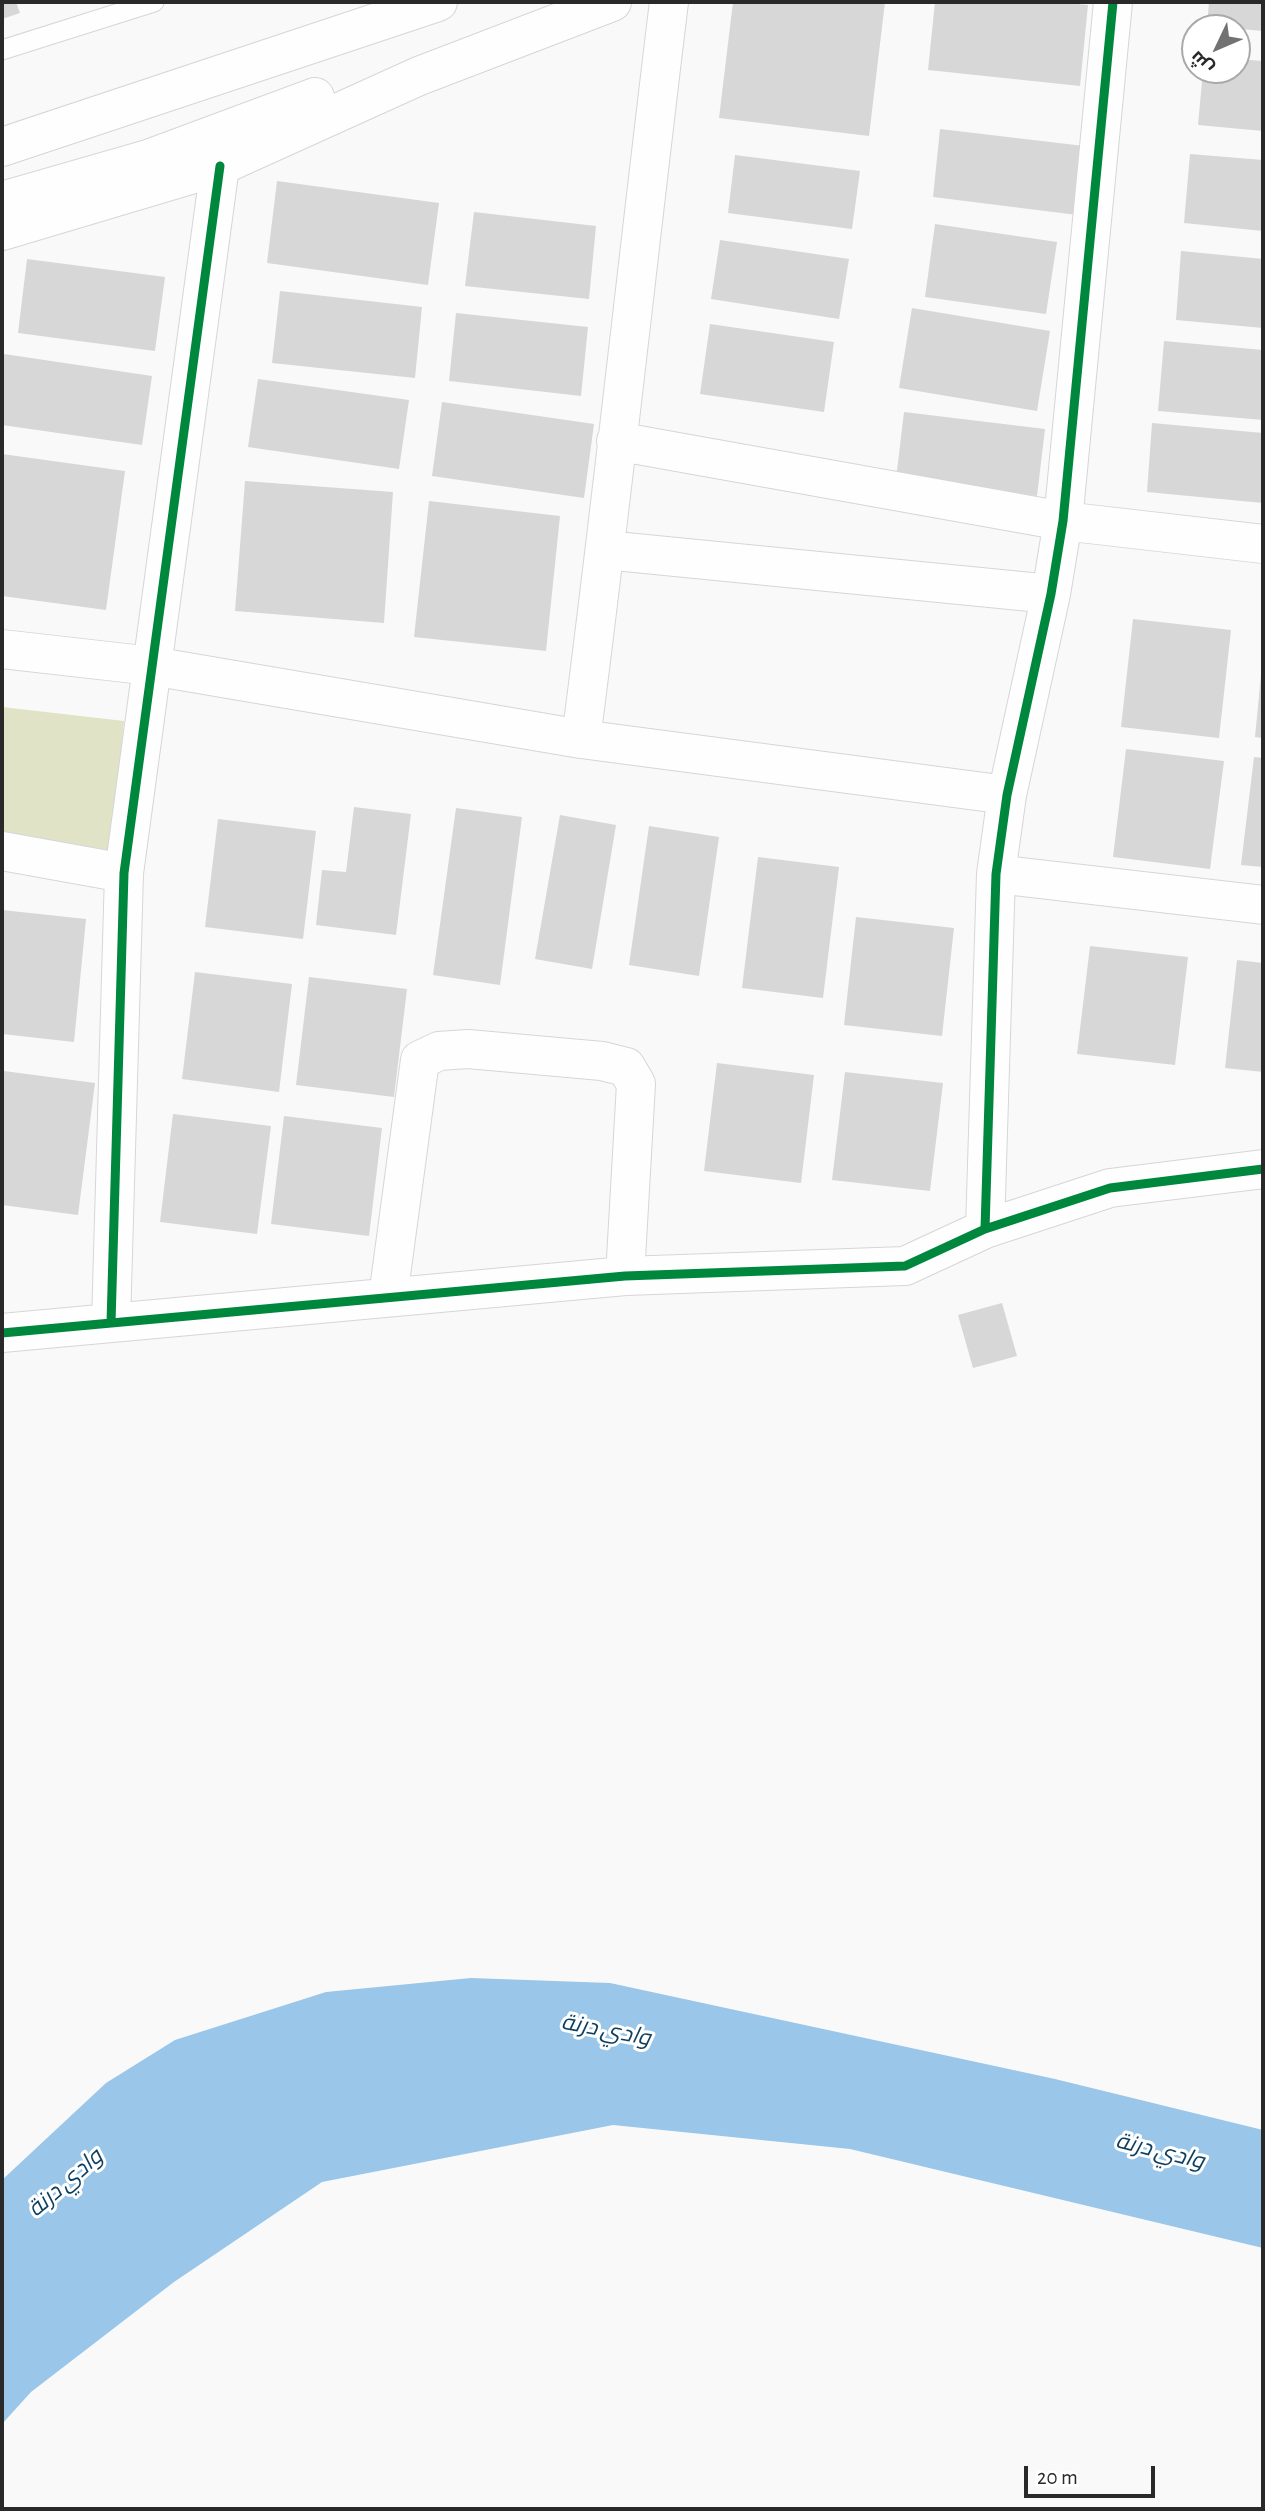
<!DOCTYPE html>
<html>
<head>
<meta charset="utf-8">
<style>
  body { margin:0 }
  #map { position:relative; width:1265px; height:2511px; overflow:hidden; background:#f9f9fa; font-family:"Alegreya Sans",Cairo,sans-serif }
  canvas { display:block }
  .frame { position:absolute; inset:0; border:4px solid #29292a; pointer-events:none }
  .north { position:absolute; left:1181px; top:14px; width:70px; height:70px; box-sizing:border-box; background:#fff; border:2px solid #a9a9aa; border-radius:50%; rotate:226deg; font-size:19px; font-weight:700; line-height:28px; text-align:center; color:#29292a }
  .north::after { content:''; display:block; margin:auto; width:24px; height:32px; background:#727273; clip-path:polygon(50% 0,100% 100%,50% 72%,0 100%) }
  .scale { position:absolute; left:1024px; top:2466px; width:131px; height:32px; box-sizing:border-box; border:4px solid #29292a; border-top:0; padding-left:9px; font-size:21px; line-height:24px; white-space:nowrap; color:#29292a; -webkit-text-stroke:5px #fff; paint-order:stroke }
</style>
</head>
<body>
<div id="map">
<canvas width="1265" height="2511"></canvas>
<div class="frame"></div>
<div class="north">ش</div>
<div class="scale">20 m</div>
</div>
<script>
const context = document.querySelector('canvas').getContext('2d');
context.lineJoin = 'round';
function fillPath(path, color) { context.fillStyle = color; context.fill(path, 'evenodd'); }
function stroke(path, color, width, dash) { context.strokeStyle = color; context.lineWidth = width; context.lineCap = dash ? 'butt' : 'round'; context.setLineDash(dash || []); context.stroke(path); }
function drawText(font, color, halo, rows, align = 'center') {
  context.font = font + ' "Alegreya Sans",Cairo,sans-serif'; context.lineWidth = 6; context.setLineDash([]); context.textBaseline = 'middle'; context.strokeStyle = halo; context.fillStyle = color; for (const [text, x, y, turn = 0] of rows) {
    context.save(); context.translate(x, y); context.rotate((+turn || 0) * Math.PI / 180); context.textAlign = isNaN(turn) ? turn : align; if (halo) context.strokeText(text, 0, 0); context.fillText(text, 0, 0); context.restore();
  }
}
const green = new Path2D(`
  M2,707L124,721L111,859L2,839Z`);
const water = new Path2D(`
  M471,1978L610,1983L1055,2079L1263,2130V2248L850,2149L613,2125L322,2182L174,2282L31,2392L2,2424V2180L106,2083L175,2040L326,1992Z`);
const building = new Path2D(`
  M2,2H16L20,13L2,19Z
  M733,2H885L869,136L719,118Z
  M935,2H1056L1088,5L1080,86L928,70Z
  M1209,2H1263V31L1207,26Z
  M1237,59L1263,61V131L1198,125L1203,70H1237Z
  M940,129L1084,146L1077,215L933,197Z
  M1190,154L1263,160V231L1184,223Z
  M735,155L860,171L852,229L728,213Z
  M277,181L439,203L428,285L267,263Z
  M474,212L596,226L589,299L465,286Z
  M935,224L1057,242L1046,314L925,297Z
  M720,240L849,259L839,319L711,299Z
  M1181,251L1263,259V328L1176,320Z
  M27,259L165,277L155,351L18,333Z
  M280,291L422,307L415,378L272,363Z
  M912,308L1050,331L1037,411L899,388Z
  M456,313L588,327L581,396L449,381Z
  M710,324L834,342L824,412L700,394Z
  M1164,341L1263,350V420L1158,411Z
  M4,354L152,376L142,445L2,425Z
  M258,379L409,400L399,469L248,447Z
  M442,402L594,424L584,498L432,476Z
  M904,412L1045,429L1037,496L896,479Z
  M1152,423L1263,433V503L1147,492Z
  M2,454L125,471L106,610L2,596Z
  M245,481L393,492L384,623L235,611Z
  M429,501L560,516L546,651L414,637Z
  M1133,619L1231,630L1219,738L1121,727Z
  M1261,675H1263V738L1255,737Z
  M1126,749L1224,761L1210,869L1113,857Z
  M1254,757L1263,758V867L1241,865Z
  M354,807L411,814L396,935L316,925L322,870L346,872Z
  M456,808L522,817L500,985L433,975Z
  M560,815L616,825L592,969L535,959Z
  M218,819L316,831L303,939L205,927Z
  M649,826L719,837L699,976L629,965Z
  M758,857L839,867L823,998L742,988Z
  M2,910L86,919L74,1042L2,1034Z
  M856,917L954,928L942,1036L844,1025Z
  M1090,946L1188,957L1175,1065L1077,1054Z
  M1237,960L1263,963V1072L1225,1068Z
  M195,972L292,984L279,1092L182,1079Z
  M309,977L407,989L394,1097L296,1085Z
  M717,1063L814,1075L801,1183L704,1171Z
  M4,1071L95,1083L78,1215L2,1205Z
  M845,1072L943,1083L930,1191L832,1180Z
  M173,1114L271,1126L257,1234L160,1222Z
  M284,1116L382,1128L369,1236L271,1224Z
  M1002,1303L1017,1356L973,1368L958,1315Z`);
const service = new Path2D(`
  M2,50L154,2`);
const minor = new Path2D(`
  M2,147L438,2
  M2,201L148,159L315,97
  M2,231L220,166L419,76L612,2
  M616,441L1063,521L1263,544
  M605,550L1051,594
  M2,649L152,666L581,739L1007,795
  M581,739C613,493 639,247 669,2
  M2,851L124,873
  M996,874L1263,905
  M985,1229L996,874L1007,795L1051,594L1063,521L1113,2
  M388,1297L420,1060L439,1051L468,1049L602,1061L626,1067L636,1084L625,1276
  M111,1323L124,873L220,166
  M2,1333L625,1276L905,1266L985,1229L1110,1188L1263,1169`);
const cycleway = new Path2D(`
  M985,1229L996,874L1007,795L1051,594L1063,521L1113,2
  M111,1323L124,873L220,166
  M2,1333L625,1276L905,1266L985,1229L1110,1188L1263,1169`);
const waterNames = [
  ["وادي درنة",606,2030,11],
  ["وادي درنة",1160,2151,14],
  ["وادي درنة",65,2183,-41]
];
fillPath(green, '#e0e3c6');
fillPath(water, '#99c6e9');
fillPath(building, '#d7d7d8');
stroke(service, '#d6d6d7', 21);
stroke(minor, '#d6d6d7', 40);
stroke(service, '#fefefe', 19);
stroke(minor, '#fefefe', 38);
stroke(cycleway, '#00873e', 9);
drawText('italic 23px', '#0c3e5f', '#fff', waterNames);
</script>
</body>
</html>
